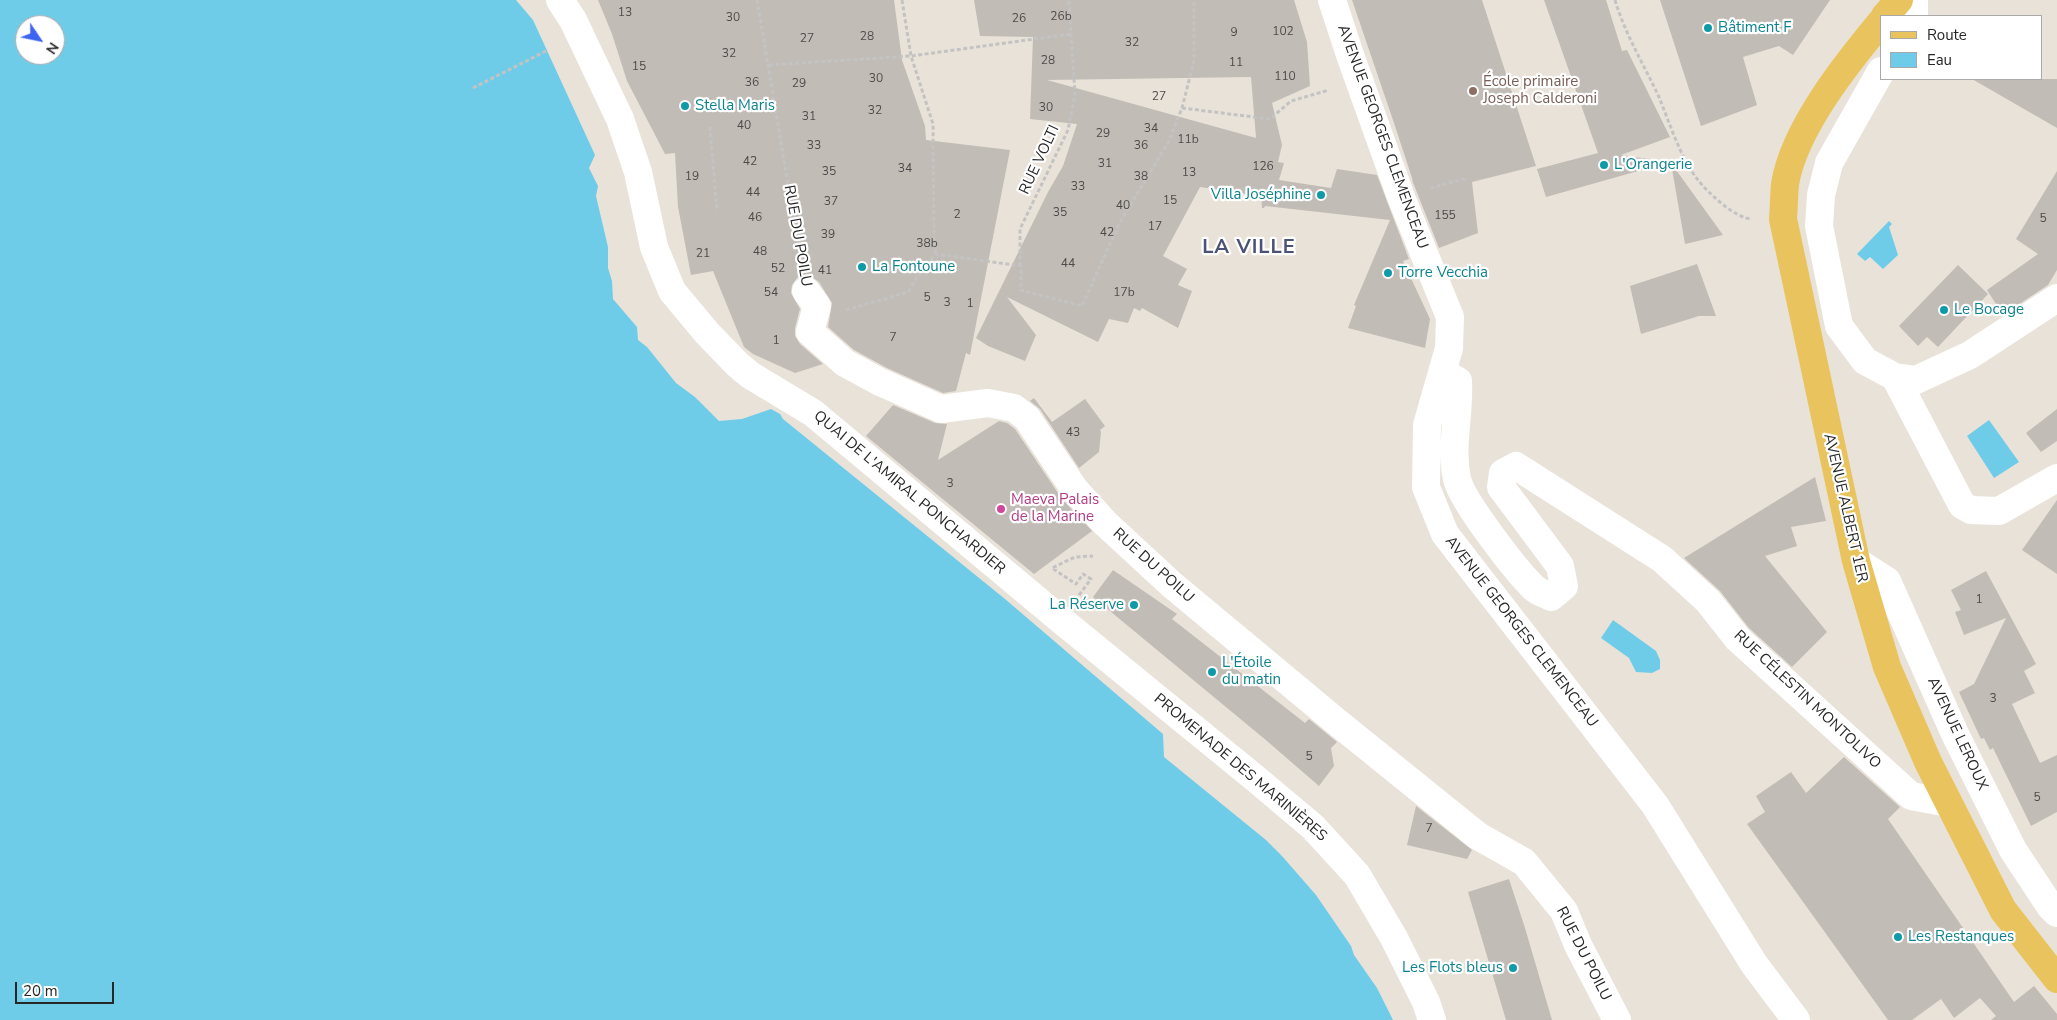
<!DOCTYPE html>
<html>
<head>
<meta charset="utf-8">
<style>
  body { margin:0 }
  #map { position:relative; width:2057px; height:1020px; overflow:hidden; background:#e9e2d9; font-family:"Nunito Sans",sans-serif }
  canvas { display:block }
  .legend { position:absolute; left:1880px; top:15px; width:162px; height:65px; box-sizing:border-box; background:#fff; border:1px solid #a9a9a9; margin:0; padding:6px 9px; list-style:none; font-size:15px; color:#272727 }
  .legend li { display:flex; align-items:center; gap:10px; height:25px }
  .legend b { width:25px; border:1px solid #a9a9a9 }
  .north { position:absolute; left:15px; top:15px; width:50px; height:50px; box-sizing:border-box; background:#fff; border:1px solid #a9a9a9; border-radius:50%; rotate:124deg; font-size:14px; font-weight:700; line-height:20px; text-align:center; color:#272727 }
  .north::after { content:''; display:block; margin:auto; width:18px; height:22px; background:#3e65f1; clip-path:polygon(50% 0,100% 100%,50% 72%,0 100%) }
  .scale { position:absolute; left:15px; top:982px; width:99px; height:22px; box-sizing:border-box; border:2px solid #272727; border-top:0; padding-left:6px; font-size:15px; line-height:18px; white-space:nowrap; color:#272727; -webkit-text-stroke:4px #fff; paint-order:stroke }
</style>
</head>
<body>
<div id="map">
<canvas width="2057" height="1020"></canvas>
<ul class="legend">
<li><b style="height:6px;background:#e9c45e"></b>Route</li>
<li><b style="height:14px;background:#6fcce8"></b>Eau</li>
</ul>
<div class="north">N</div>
<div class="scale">20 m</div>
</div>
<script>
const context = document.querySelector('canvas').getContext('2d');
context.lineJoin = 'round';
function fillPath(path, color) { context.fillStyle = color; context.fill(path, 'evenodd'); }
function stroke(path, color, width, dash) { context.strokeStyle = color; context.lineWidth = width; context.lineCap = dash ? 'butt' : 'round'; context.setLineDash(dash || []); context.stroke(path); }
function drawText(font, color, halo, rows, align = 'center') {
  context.font = font + ' "Nunito Sans",sans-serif'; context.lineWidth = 4.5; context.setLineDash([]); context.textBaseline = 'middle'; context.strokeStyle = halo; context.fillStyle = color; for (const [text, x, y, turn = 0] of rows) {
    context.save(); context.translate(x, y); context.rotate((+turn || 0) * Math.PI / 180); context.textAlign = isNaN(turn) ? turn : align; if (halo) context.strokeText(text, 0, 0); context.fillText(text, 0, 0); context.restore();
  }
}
const water = new Path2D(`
  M0,0H516L533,20L595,155L589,168L598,186L596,196L608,247V268L612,281L613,299L637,327L638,340L647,347L676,383L695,397L719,421L742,419L771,409L780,414L783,419L1005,599L1163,734L1164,757L1266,840L1282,856L1316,895L1351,946L1354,955L1377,988L1393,1020H0ZM25,25H55V55H25Z
  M1889,221L1892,224L1889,227L1898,255L1883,269L1870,257L1865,261L1857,254Z
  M1989,420L2019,462L1994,478L1967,436Z
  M1613,620L1656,651L1660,660V669L1652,673L1636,672L1629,658L1601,638Z`);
const building = new Path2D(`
  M598,0H894L902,60L925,126L926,140L1010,150L970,355L966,353L956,391L943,393L887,368L854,350L828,327L832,303L819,282L812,277L805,275L797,278L792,285L791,293L800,309L795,328V336L800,344L823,364L795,373L753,354L744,347L713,271L691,275L678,207L675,153L665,154L627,81L612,34Z
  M974,0H1294L1307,42L1310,86L1272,103L1282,145L1278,162L1284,163L1279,180L1331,188L1337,169L1377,175L1409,259L1403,261L1430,319L1425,348L1348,328L1356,306L1354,305L1390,220L1265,206L1264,208H1262L1261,196L1200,187L1163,256L1187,269L1178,285L1192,291L1178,328L1142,308L1140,311L1134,308L1128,323L1109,319L1098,342L1007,297L1036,335L1025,361L988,346L976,338L1048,192L1063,166L1077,124L1030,119L1033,37L980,36ZM1251,77L1256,138L1047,80Z
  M1352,0H1482L1536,166L1472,182L1478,233L1439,248L1412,180L1413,181L1394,123Z
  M1544,0H1606L1622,51L1627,50L1670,137L1621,155L1670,162L1546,197L1537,169L1598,153Z
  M1660,0H1830L1793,55L1779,46L1743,57L1757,105L1701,126Z
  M1972,79H2057V128Z
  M1671,163L1723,235L1685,244Z
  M2057,171V270L2048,285L2003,315L1987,290L2038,254L2016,239Z
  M1697,264L1716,316H1699L1641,334L1630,286Z
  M1958,265L1988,294L1938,347L1927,337L1918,346L1899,326Z
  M1034,398L1052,422L1085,399L1105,426L1100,430L1101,432L1099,452L1079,468L1040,409L1030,401Z
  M893,405L935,423L947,424L938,460L999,421L1007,423L1015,429L1062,499L1092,531L1034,574L866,436Z
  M2057,409V441L2041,452L2026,433Z
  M1815,477L1826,521L1791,527L1797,546L1765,556L1827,632L1792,667L1749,628L1720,591L1684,558Z
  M2057,500V574L2022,550Z
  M1113,570L1177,614L1172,619L1305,723L1309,719L1337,742L1331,748L1334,766L1319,786L1267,741L1093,597Z
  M1986,571L2036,664L2024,671L2035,693L2012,704L2040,763L2057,755V812L2031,826L1993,748L1990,750L1984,738L1981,739L1959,692L1974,684L2006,618L1964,635L1955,612L1961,610L1951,590Z
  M1844,757L1900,807L1888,819L2014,1002L2034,986L2057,1014V1020H1991L1996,1016L1980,998L1954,1018L1941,999L1912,1020H1888L1747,824L1765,812L1756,796L1791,772L1806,793Z
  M1416,806L1472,850L1467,859L1407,845Z
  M1509,879L1525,928L1552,1020H1506L1468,892Z`);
const path = new Path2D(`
  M757,0L801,261
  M902,0L911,56L933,124L934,242L936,254
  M1615,0C1625,34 1644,65 1659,97C1670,124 1680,157 1698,180C1708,193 1736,219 1752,219
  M769,65L911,56L1071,34
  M473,88L548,50
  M1182,108L1270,119L1291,101L1329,90
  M710,127L717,212
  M1430,188L1468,178
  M1020,266V229L1068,130L1075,95L1069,0
  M846,310L908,292L922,269L936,254L1021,266V290L1082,306L1120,222L1169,141L1182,108L1194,61V0
  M1079,595L1091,579L1083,574L1076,584L1052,568L1075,557L1093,556`);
const minor = new Path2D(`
  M560,0L573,20L620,119L638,172L654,247L672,291L707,333L737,364L750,375L813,413L1061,620L1256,779L1313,827L1357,875L1394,938L1426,1002L1432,1020
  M1332,0L1350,55L1401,197L1450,317L1449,348L1427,425L1426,487L1445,534L1655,805L1754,964L1796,1020
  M1914,0V16
  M1881,71L1829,163L1821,195L1819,226L1839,326L1865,361L1895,377L1916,380L1970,355L2057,298
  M806,291L817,306L810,332L845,363L880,382L941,409L988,403L1014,408L1027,418L1075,490L1105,523L1171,584L1338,723L1478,836L1524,862L1564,911L1578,945L1617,1020
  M1443,372L1458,381C1460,414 1450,446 1457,479C1462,501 1517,572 1534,588C1538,592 1545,594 1551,597L1564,586L1560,566L1501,487L1503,473L1516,466L1662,559L1708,601L1738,639L1911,796L1948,803
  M1895,377L1962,505L1971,510L1999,511L2057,478
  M1856,561L1887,581L1955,734L2013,850L2050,906L2057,913`);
const major = new Path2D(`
  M1885,16L1899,0
  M1881,22C1846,64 1794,129 1785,184C1784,195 1784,207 1783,219L1856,561L1887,667L1928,762L2003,910L2057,979`);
const markers = [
  [1708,28,5,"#0f9aa8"],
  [1473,91,5,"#8d6e63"],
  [685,106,5,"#0f9aa8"],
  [1604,165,5,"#0f9aa8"],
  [1321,195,5,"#0f9aa8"],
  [862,267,5,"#0f9aa8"],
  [1388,273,5,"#0f9aa8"],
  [1944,310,5,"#0f9aa8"],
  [1001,509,5,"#d1479c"],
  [1134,605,5,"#0f9aa8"],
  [1212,672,5,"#0f9aa8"],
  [1898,937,5,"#0f9aa8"],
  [1513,968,5,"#0f9aa8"]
];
const numberNames = [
  ["13",625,13],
  ["26b",1061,17],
  ["30",733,18],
  ["26",1019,19],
  ["102",1283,32],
  ["9",1234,33],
  ["28",867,37],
  ["27",807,39],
  ["32",1132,43],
  ["32",729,54],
  ["28",1048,61],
  ["11",1236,63],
  ["15",639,67],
  ["110",1285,77],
  ["30",876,79],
  ["36",752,83],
  ["29",799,84],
  ["27",1159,97],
  ["30",1046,108],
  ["32",875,111],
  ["31",809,117],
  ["40",744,126],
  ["34",1151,129],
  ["29",1103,134],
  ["11b",1188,140],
  ["33",814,146],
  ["36",1141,146],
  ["42",750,162],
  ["31",1105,164],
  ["126",1263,167],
  ["34",905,169],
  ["35",829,172],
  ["13",1189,173],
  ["19",692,177],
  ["38",1141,177],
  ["33",1078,187],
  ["44",753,193],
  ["15",1170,201],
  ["37",831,202],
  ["40",1123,206],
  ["35",1060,213],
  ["2",957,215],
  ["155",1445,216],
  ["46",755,218],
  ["5",2043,219],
  ["17",1155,227],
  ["42",1107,233],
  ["39",828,235],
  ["38b",927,244],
  ["48",760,252],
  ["21",703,254],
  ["44",1068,264],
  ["52",778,269],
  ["41",825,271],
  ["54",771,293],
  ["17b",1124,293],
  ["5",927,298],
  ["3",947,303],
  ["1",970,304],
  ["7",893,338],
  ["1",776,341],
  ["43",1073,433],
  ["3",950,484],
  ["1",1979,600],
  ["3",1993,699],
  ["5",1309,757],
  ["5",2037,798],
  ["7",1429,829]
];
const cultureNames = [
  ["Bâtiment F",1718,28],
  ["Stella Maris",695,106],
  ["L'Orangerie",1614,165],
  ["Villa Joséphine",1311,195,"right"],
  ["La Fontoune",872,267],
  ["Torre Vecchia",1398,273],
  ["Le Bocage",1954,310],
  ["La Réserve",1124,605,"right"],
  ["L'Étoile",1222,663],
  ["du matin",1222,680],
  ["Les Restanques",1908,937],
  ["Les Flots bleus",1503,968,"right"]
];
const educationNames = [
  ["École primaire",1483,82],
  ["Joseph Calderoni",1483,99]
];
const streetNames = [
  ["AVENUE GEORGES CLEMENCEAU",1382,137,70],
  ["RUE VOLTI",1040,160,-65],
  ["RUE DU POILU",797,236,80],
  ["QUAI DE L'AMIRAL PONCHARDIER",909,493,40],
  ["AVENUE ALBERT 1ER",1845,508,77],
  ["RUE DU POILU",1153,566,42],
  ["AVENUE GEORGES CLEMENCEAU",1521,632,52],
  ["RUE CÉLESTIN MONTOLIVO",1807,700,43],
  ["AVENUE LEROUX",1957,734,65],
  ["PROMENADE DES MARINIÈRES",1240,768,40],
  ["RUE DU POILU",1583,954,63]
];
const hotelNames = [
  ["Maeva Palais",1011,500],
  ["de la Marine",1011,517]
];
const districtNames = [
  ["LA VILLE",1249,248]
];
fillPath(water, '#6fcce8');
fillPath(building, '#c1bcb6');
stroke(path, '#c3c3c3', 3, [4, 2.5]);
stroke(minor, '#fff', 28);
stroke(major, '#e9c45e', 28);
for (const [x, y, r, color] of markers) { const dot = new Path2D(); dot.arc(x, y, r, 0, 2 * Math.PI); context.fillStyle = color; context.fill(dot); stroke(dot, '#fff', 2); }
drawText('12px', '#4e4c4b', null, numberNames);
drawText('15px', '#0d838f', '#fff', cultureNames, 'left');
drawText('15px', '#785e54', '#fff', educationNames, 'left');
drawText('15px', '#272727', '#fff', streetNames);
drawText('15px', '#b23c85', '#fff', hotelNames, 'left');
context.letterSpacing = '1px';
drawText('bold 20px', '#4a5375', '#fff', districtNames);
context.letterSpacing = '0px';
</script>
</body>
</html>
